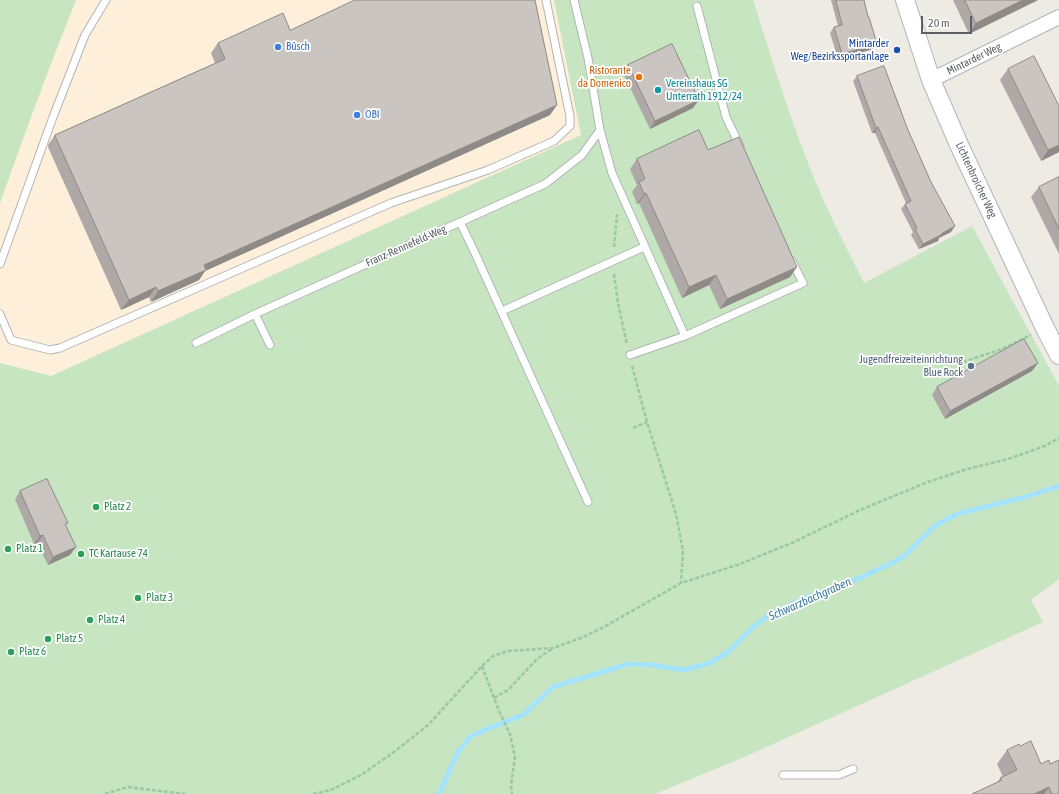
<!DOCTYPE html>
<html>
<head>
<meta charset="utf-8">
<style>
  body { margin:0 }
  #map { position:relative; width:1059px; height:794px; overflow:hidden; background:#eeeae4; font-family:"Asap Condensed",sans-serif }
  canvas { display:block }
  .scale { position:absolute; left:921px; top:16px; width:51px; height:18px; box-sizing:border-box; border:2px solid #5c6064; border-top:0; padding-left:5px; font-size:12px; line-height:14px; white-space:nowrap; color:#5c6064; -webkit-text-stroke:3px #fff; paint-order:stroke }
</style>
</head>
<body>
<div id="map">
<canvas width="1059" height="794"></canvas>
<div class="scale">20 m</div>
</div>
<script>
const context = document.querySelector('canvas').getContext('2d');
context.lineJoin = 'round';
function fillPath(path, color) { context.fillStyle = color; context.fill(path, 'evenodd'); }
function stroke(path, color, width, dash) { context.strokeStyle = color; context.lineWidth = width; context.lineCap = dash ? 'butt' : 'round'; context.setLineDash(dash || []); context.stroke(path); }
function drawText(font, color, halo, rows, align = 'center') {
  context.font = font + ' "Asap Condensed",sans-serif'; context.lineWidth = 3.5; context.setLineDash([]); context.textBaseline = 'middle'; context.strokeStyle = halo; context.fillStyle = color; for (const [text, x, y, turn = 0] of rows) {
    context.save(); context.translate(x, y); context.rotate((+turn || 0) * Math.PI / 180); context.textAlign = isNaN(turn) ? turn : align; if (halo) context.strokeText(text, 0, 0); context.fillText(text, 0, 0); context.restore();
  }
}
const commercial = new Path2D(`
  M76,0H554L582,135L51,376L0,363V203L24,134L62,34Z`);
const green = new Path2D(`
  M0,0H76C49,67 24,135 0,203Z
  M554,0H753C771,56 788,113 810,168C825,207 845,245 864,283L972,226L1059,386V579L1031,600L1043,622L742,758L655,794H0V363L51,376L581,135Z`);
const stream = new Path2D(`
  M439,794L458,752L470,737L487,729L523,715L553,687L628,664L652,665L684,670L710,663L728,652L753,627L769,615L809,596L853,581L892,563L904,556L936,525L957,514L1029,496L1059,486`);
const path = new Path2D(`
  M614,247L617,214
  M614,274L618,303L627,344
  M963,362L1002,349L1031,335
  M632,366L647,422L676,514L683,551L681,583
  M633,428L647,422
  M482,666L499,711L510,734L515,757L511,785L512,794
  M494,698L508,690L537,659L553,648
  M105,794L128,787L185,794
  M313,794L331,790L361,775L394,752L428,725L482,666L493,656L508,651L553,648L581,638L604,627L681,583L737,565L792,543L860,510L928,482L967,469L1008,459L1045,446L1059,438`);
const service = new Path2D(`
  M574,0L588,58L600,130L612,173L685,336
  M697,6L726,117L740,146
  M460,222L474,251L588,502
  M0,264L53,117L85,35L106,0
  M502,311L644,247
  M0,314L11,340L50,350L60,348L391,203L488,170L554,141L570,126V116L546,0
  M255,314L270,345
  M196,343L255,314L545,184L582,155L600,130
  M630,355L685,336L803,283L792,261
  M783,775H839L853,769`);
const minor = new Path2D(`
  M931,80L1059,17`);
const tertiary = new Path2D(`
  M905,0L931,80L960,147L1045,328L1059,355`);
const wall = new Path2D(`
  M831,0H864L873,49L838,59L830,33L834,27L838,26Z
  M953,0H1038L969,34Z
  M290,30L550,115L205,271L199,280L151,302L149,297L121,310L48,147V145L55,135L215,63L211,53L218,43Z
  M628,65L693,108L650,129L623,73Z
  M1008,69L1059,152L1041,161L1000,80Z
  M857,76L908,130L951,232L939,238L938,241L919,249L911,235L913,232L901,209L906,203L875,133H872L853,81Z
  M708,150L790,277L720,309L709,285L682,298L639,203L637,204L632,192L637,185L630,169L637,159Z
  M1059,177V254L1031,197L1039,187Z
  M1032,371L945,419L932,395L937,387Z
  M20,491L66,526L70,555L48,565L37,543L34,544L15,499Z
  M1020,746L1041,764H1050L1059,794H972L997,783L1000,778L1003,777L997,764L1007,750Z`);
const shadedWall = new Path2D(`
  M1023,0H1038L969,34L976,23Z
  M877,44L873,49L838,59L842,54Z
  M699,100L693,108L650,129L655,121Z
  M557,105L550,115L205,271L199,280L151,302L158,291L204,265Z
  M878,127L875,133H872L876,128Z
  M1059,145V152L1041,161L1048,150Z
  M646,193L639,203L637,204L644,194Z
  M955,226L951,232L939,238L938,241L919,249L923,244Z
  M797,267L790,277L720,309L727,299Z
  M716,275L709,285L682,298L689,287Z
  M156,287L149,297L121,310L129,300Z
  M1038,363L1032,371L945,419L950,411Z
  M43,535L37,543L34,544L40,536Z
  M76,547L70,555L48,565L53,557Z
  M1049,787L1044,794H1034Z`);
const building = new Path2D(`
  M355,0H535L557,105L204,265L206,270L158,291L156,287L129,300L55,136V135L225,59L218,43L283,13L290,30Z
  M836,0H864L868,17H869L877,44L842,54L834,27L842,25Z
  M965,0H1023L976,23Z
  M672,44L699,100L655,121L628,65Z
  M1034,56L1059,106V145L1048,150L1008,69Z
  M884,66L908,130L931,182L955,226L941,234V235L923,244L915,229L917,228L905,204L911,201L878,127L876,128L857,76Z
  M699,130L708,150L739,137L797,267L727,299L716,275L689,287L646,193L644,194L639,182L645,179L637,159Z
  M1059,177V229L1039,187Z
  M1024,339L1038,363L950,411L937,387Z
  M47,479L68,523L65,524L76,547L53,557L43,535L40,536L20,491Z
  M1031,741L1041,764L1049,760L1050,764L1059,760V794H1052L1049,787L1034,794H972L1002,780L1000,778L1017,770L1007,750L1019,744L1020,746Z`);
const markers = [
  [278,47,4,"#3f7fe0"],
  [897,50,4,"#1a4fb4"],
  [639,77,4,"#e8710a"],
  [658,90,4,"#0f9aa8"],
  [357,115,4,"#3f7fe0"],
  [971,366,4,"#5c6f8a"],
  [96,507,4,"#2e9e5b"],
  [8,549,4,"#2e9e5b"],
  [81,554,4,"#2e9e5b"],
  [138,598,4,"#2e9e5b"],
  [90,620,4,"#2e9e5b"],
  [48,639,4,"#2e9e5b"],
  [11,652,4,"#2e9e5b"]
];
const transitNames = [
  ["Mintarder",889,44],
  ["Weg/Bezirkssportanlage",889,57]
];
const shopNames = [
  ["Büsch",286,47],
  ["OBI",365,115]
];
const streetNames = [
  ["Mintarder Weg",974,59,-26],
  ["Lichtenbroicher Weg",976,180,65],
  ["Franz-Rennefeld-Weg",406,246,-24]
];
const foodNames = [
  ["Ristorante",631,71],
  ["da Domenico",631,84]
];
const cultureNames = [
  ["Vereinshaus SG",666,84],
  ["Unterrath 1912/24",666,97]
];
const serviceNames = [
  ["Jugendfreizeiteinrichtung",963,360],
  ["Blue Rock",963,373]
];
const leisureNames = [
  ["Platz 2",104,507],
  ["Platz 1",16,549],
  ["TC Kartause 74",89,554],
  ["Platz 3",146,598],
  ["Platz 4",98,620],
  ["Platz 5",56,639],
  ["Platz 6",19,652]
];
const waterNames = [
  ["Schwarzbachgraben",810,599,-24]
];
fillPath(commercial, '#fdefda');
fillPath(green, '#c6e5c0');
stroke(stream, '#a5e3fd', 5);
stroke(service, '#b1b5b8', 9);
stroke(minor, '#b1b5b8', 16);
stroke(tertiary, '#b1b5b8', 20);
stroke(path, '#9bc8a2', 2.5, [4, 2]);
stroke(service, '#fff', 7);
stroke(minor, '#fff', 14);
stroke(tertiary, '#fff', 18);
fillPath(wall, '#aea9a6');
fillPath(shadedWall, '#8d8a87');
fillPath(building, '#cac5c1');
stroke(building, '#8d8a87', 1);
for (const [x, y, r, color] of markers) { const dot = new Path2D(); dot.arc(x, y, r, 0, 2 * Math.PI); context.fillStyle = color; context.fill(dot); stroke(dot, '#fff', 1.5); }
drawText('11px', '#164399', '#fff', transitNames, 'right');
drawText('11px', '#366cbe', '#fff', shopNames, 'left');
drawText('11px', '#5c6064', '#fff', streetNames);
drawText('11px', '#c56008', '#fff', foodNames, 'right');
drawText('11px', '#0d838f', '#fff', cultureNames, 'left');
drawText('11px', '#4e5e75', '#fff', serviceNames, 'right');
drawText('11px', '#27864d', '#fff', leisureNames, 'left');
drawText('italic 12px', '#3c7a9d', '#fff', waterNames);
</script>
</body>
</html>
